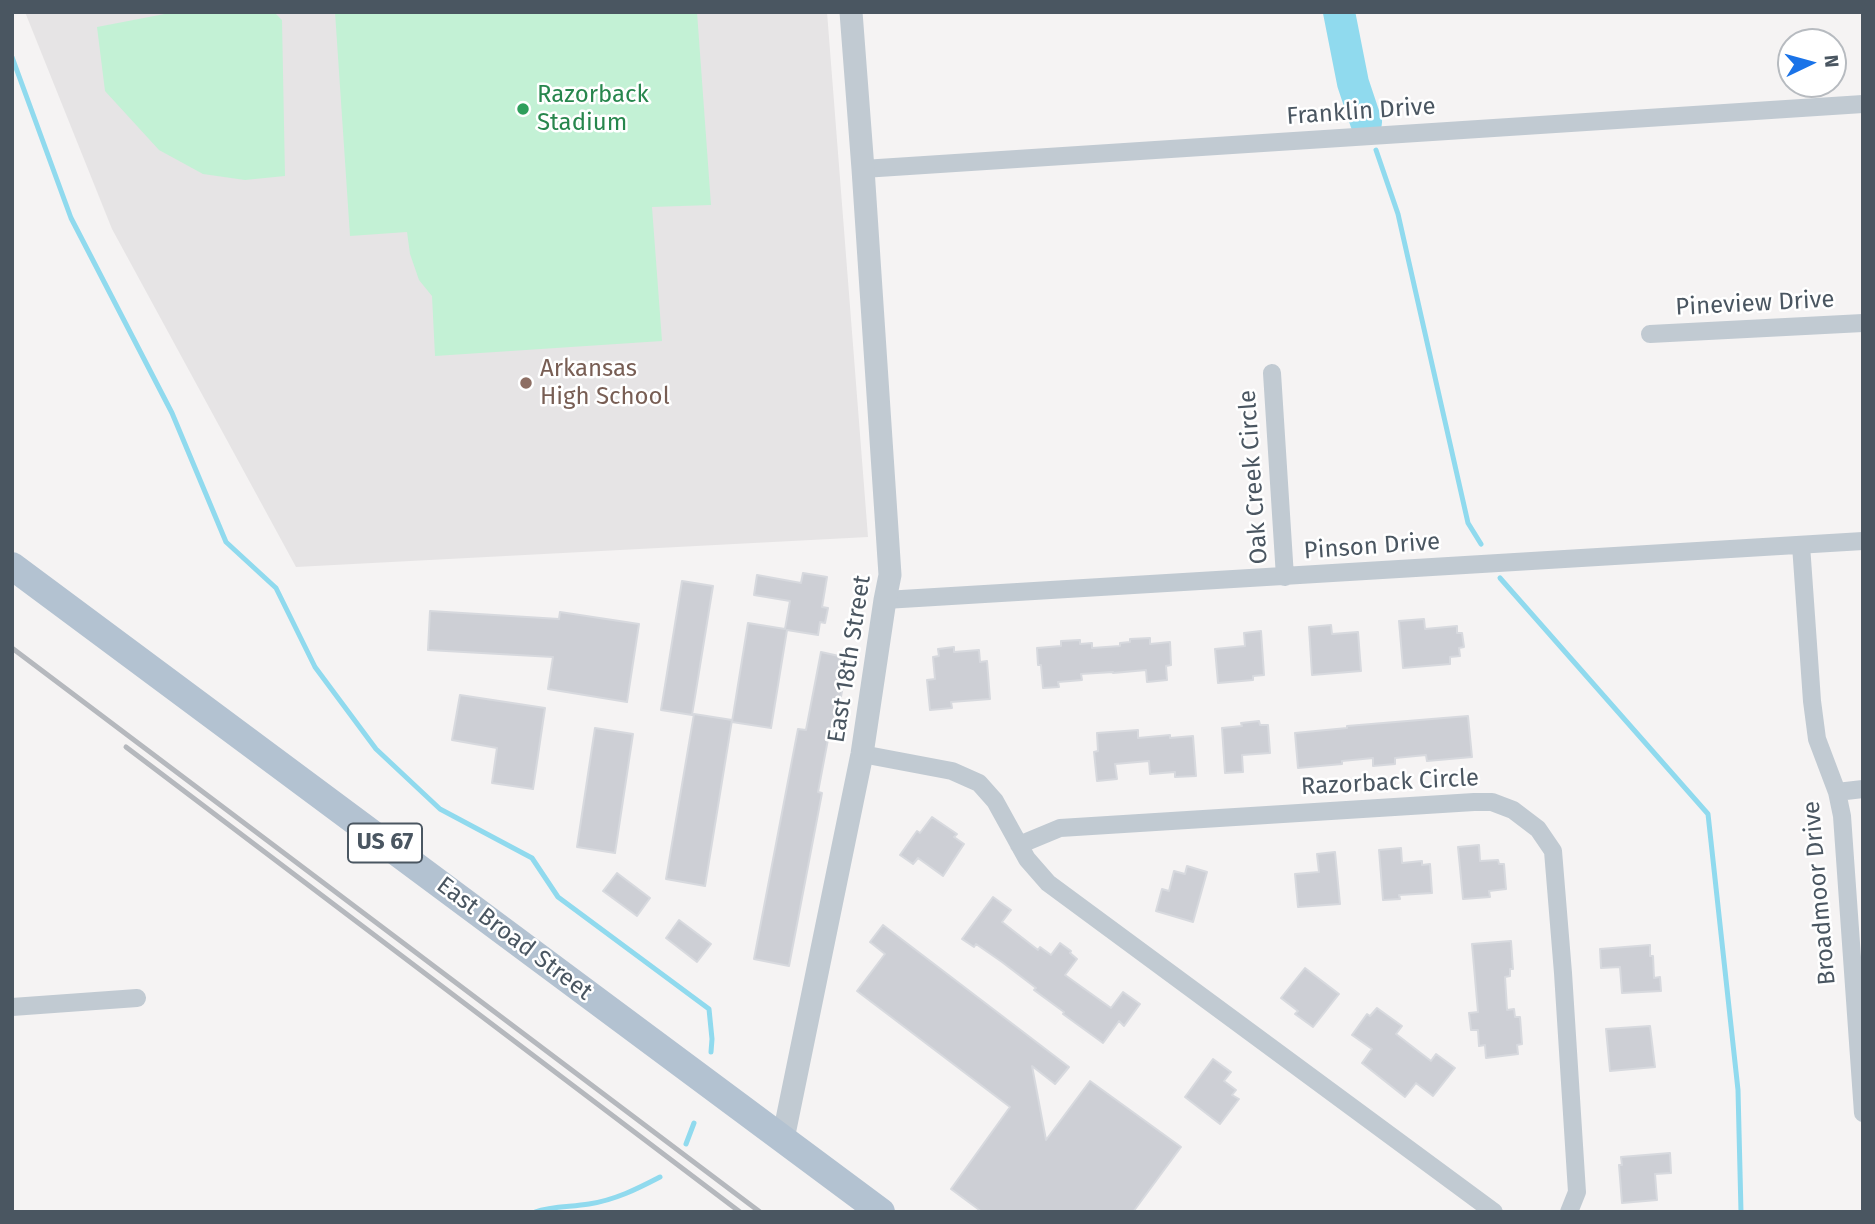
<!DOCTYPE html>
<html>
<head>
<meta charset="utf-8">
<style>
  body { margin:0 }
  #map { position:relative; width:1875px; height:1224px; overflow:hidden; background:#f5f3f3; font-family:"Fira Sans",sans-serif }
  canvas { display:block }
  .frame { position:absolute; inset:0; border:14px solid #4a5661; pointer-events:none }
  .north { position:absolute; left:1777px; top:28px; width:70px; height:70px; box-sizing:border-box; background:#fff; border:2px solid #b7bbc0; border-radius:50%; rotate:85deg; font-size:19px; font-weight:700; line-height:28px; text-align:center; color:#4a5661 }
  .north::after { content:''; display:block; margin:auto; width:24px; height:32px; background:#1a73e8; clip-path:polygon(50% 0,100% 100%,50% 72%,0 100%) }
</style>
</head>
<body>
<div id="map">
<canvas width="1875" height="1224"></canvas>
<div class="frame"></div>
<div class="north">N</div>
</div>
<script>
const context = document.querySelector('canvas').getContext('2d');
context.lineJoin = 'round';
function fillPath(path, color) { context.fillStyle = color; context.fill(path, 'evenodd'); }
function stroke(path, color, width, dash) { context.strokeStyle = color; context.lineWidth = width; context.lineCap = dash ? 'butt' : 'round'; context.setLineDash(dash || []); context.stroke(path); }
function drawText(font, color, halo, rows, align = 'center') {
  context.font = font + ' "Fira Sans",sans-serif'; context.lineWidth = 5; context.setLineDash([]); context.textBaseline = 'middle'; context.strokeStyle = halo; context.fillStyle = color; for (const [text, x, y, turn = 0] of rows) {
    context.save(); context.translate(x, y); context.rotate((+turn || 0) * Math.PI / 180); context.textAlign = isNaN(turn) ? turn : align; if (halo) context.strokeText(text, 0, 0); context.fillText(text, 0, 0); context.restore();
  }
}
const education = new Path2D(`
  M25,12H827L868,537L296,567L112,229Z`);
const green = new Path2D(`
  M175,12H274L282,20L285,176L245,180L203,174L159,150L105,91L97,27Z
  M335,12H697L711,205L652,207L662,341L435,356L432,296L419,280L410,254L407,232L350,236Z`);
const stream = new Path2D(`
  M12,57L71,218L172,413L226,542L276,588L315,667L376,749L440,809L532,858L558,897L709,1009L712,1039L711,1052
  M1376,150L1398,214L1468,523L1481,544
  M1500,578L1708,814L1738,1090L1741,1212
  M686,1144L694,1123
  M535,1212C552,1206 571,1207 589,1204C615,1200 637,1189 660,1177`);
const river = new Path2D(`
  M1339,12L1353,83L1366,122`);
const building = new Path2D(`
  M803,573L827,577L822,607L828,608L825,623L820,622L818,635L787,630L771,728L732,722L748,623L785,629L790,601L754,595L757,575L801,583Z
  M682,581L713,586L692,715L661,710Z
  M430,611L559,619L560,612L639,624L627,702L548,689L553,657L428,650Z
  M1424,619L1425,629L1457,626V633H1462L1464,647L1459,648L1460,656L1450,657V664L1403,668L1399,621Z
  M1331,625L1332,634L1358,632L1361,671L1312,675L1309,627Z
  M1261,631L1264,675L1253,676V680L1218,683L1215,649L1245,646L1244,633Z
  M1150,638V644L1170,642L1171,665L1166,666L1167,680L1147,682L1146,670L1113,673V672L1081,674L1082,680L1058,682L1059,687L1043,688L1041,665H1038L1037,648L1061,646V641L1080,640V644L1092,643V648L1120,646V643L1130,642V639Z
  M954,647V652L979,650L980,662L987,661L990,699L951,702L952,708L930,710L927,680L935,679L933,657L939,656L938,649Z
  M821,652L848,658L834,735L829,734L818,792L822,793L789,966L754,959L798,729L806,730Z
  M460,695L545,708L533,789L492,783L497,748L452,740Z
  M694,714L732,720L705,886L666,879Z
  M1468,716L1472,757L1427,761L1426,755L1395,758V764L1373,766V758L1342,761V764L1298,768L1295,733L1347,728V726Z
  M1259,721L1260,725H1268L1270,753L1242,755L1243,772L1225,773L1222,728L1242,726L1241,723Z
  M595,728L633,734L615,853L577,847Z
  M1138,730V738L1170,735V738L1193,736L1196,776L1175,777V772L1150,774L1149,761L1115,764L1117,779L1097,781L1094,752L1098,751L1097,733Z
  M932,817L957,834L954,837L964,844L943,876L918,858L913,864L900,855L917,831L920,833Z
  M1479,845L1480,861L1498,860L1499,864H1504L1506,889L1489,891L1490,897L1463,899L1458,847Z
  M1401,848L1402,863L1422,861V865L1430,864L1432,893L1399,895L1400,899L1383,900L1379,850Z
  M1335,852L1340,904L1298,907L1295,874L1319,872L1317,854Z
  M1187,866L1207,872L1193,922L1156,911L1162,889L1169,891L1174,871L1185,874Z
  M617,873L650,898L637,916L603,891Z
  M993,897L1011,910L1002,922L1038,950L1040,947L1051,955L1060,943L1071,951L1070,953L1077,959L1065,975L1111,1008L1123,992L1140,1004L1124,1026L1119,1021L1103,1043L1063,1014L1064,1012L1034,990L1036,988L1002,962L976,944L974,947L962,939Z
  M679,920L711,944L697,962L666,938Z
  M883,925L1069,1067L1055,1084L1032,1066L1046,1140L1090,1081L1181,1147L1133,1212H982L951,1189L1010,1107L857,991L885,954L870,942Z
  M1511,941L1513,969H1510V976L1505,977L1507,1010L1514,1009L1515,1017H1520L1522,1044L1517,1045L1518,1054L1486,1058L1485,1045L1479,1046L1478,1030H1471L1469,1013L1478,1012L1472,944Z
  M1650,945V956H1653L1654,978L1660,977L1661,991L1622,993L1620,967L1601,968L1600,949Z
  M1305,968L1339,994L1313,1027L1295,1014L1298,1011L1281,998Z
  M1377,1008L1402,1026L1396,1034L1431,1061L1436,1054L1455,1068L1433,1096L1416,1083L1405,1097L1362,1063L1372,1049L1352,1035L1367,1014L1370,1016Z
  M1650,1026L1655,1067L1610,1071L1606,1029Z
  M1213,1059L1231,1072L1224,1081L1236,1090L1232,1095L1239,1099L1220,1124L1185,1097Z
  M1670,1153L1671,1173L1655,1174L1657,1200L1622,1203L1619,1165H1622L1621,1157Z`);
const minor = new Path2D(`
  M863,169L1863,104
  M1650,334L1863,323
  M1272,373L1285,577
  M1801,545L1812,701L1817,739L1837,792L1842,816L1863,1113
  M885,600L1863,541
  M862,754L952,771L979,783L995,801L1027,859L1048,883L1494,1212
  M1837,792L1863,789
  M1019,845L1060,828L1474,802H1492L1513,810L1538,829L1553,851L1563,973L1577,1192L1569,1212
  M12,1007L137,998`);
const tertiary = new Path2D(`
  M783,1139L862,754L885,600L890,575L863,169L851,12`);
const primary = new Path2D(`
  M12,566L881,1212`);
const rail = new Path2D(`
  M12,648L760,1212
  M126,747L740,1212`);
const markers = [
  [523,109,7,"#2e9e5b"],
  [526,383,7,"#8d6e63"]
];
const shields = [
  [385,843,74]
];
const shieldNames = [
  ["US 67",385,843]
];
const leisureNames = [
  ["Razorback",537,95],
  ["Stadium",537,123]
];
const streetNames = [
  ["Franklin Drive",1361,112,-4],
  ["Pineview Drive",1755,304,-3],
  ["Oak Creek Circle",1254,477,-94],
  ["Pinson Drive",1372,547,-4],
  ["East 18th Street",850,659,-81],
  ["Razorback Circle",1390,783,-3],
  ["Broadmoor Drive",1820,893,-95],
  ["East Broad Street",514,939,37]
];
const educationNames = [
  ["Arkansas",540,369],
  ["High School",540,397]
];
fillPath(education, '#e6e4e5');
fillPath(green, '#c3f1d5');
stroke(stream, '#90daee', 5);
stroke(river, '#90daee', 32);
fillPath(building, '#cdcfd5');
stroke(building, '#d7d9de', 2);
stroke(minor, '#c1cad2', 18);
stroke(tertiary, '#c1cad2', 23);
stroke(primary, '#b3c2d1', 28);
stroke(rail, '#b5b8bd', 5);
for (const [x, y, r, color] of markers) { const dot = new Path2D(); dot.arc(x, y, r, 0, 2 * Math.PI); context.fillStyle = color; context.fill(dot); stroke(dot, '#fff', 2.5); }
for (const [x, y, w] of shields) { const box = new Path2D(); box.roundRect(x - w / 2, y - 19.5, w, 39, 5); context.fillStyle = '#fff'; context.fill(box); stroke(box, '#4a5661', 2); }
drawText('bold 23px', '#4a5661', null, shieldNames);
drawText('24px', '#27864d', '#fff', leisureNames, 'left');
drawText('24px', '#4a5661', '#fff', streetNames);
drawText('24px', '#785e54', '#fff', educationNames, 'left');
</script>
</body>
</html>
